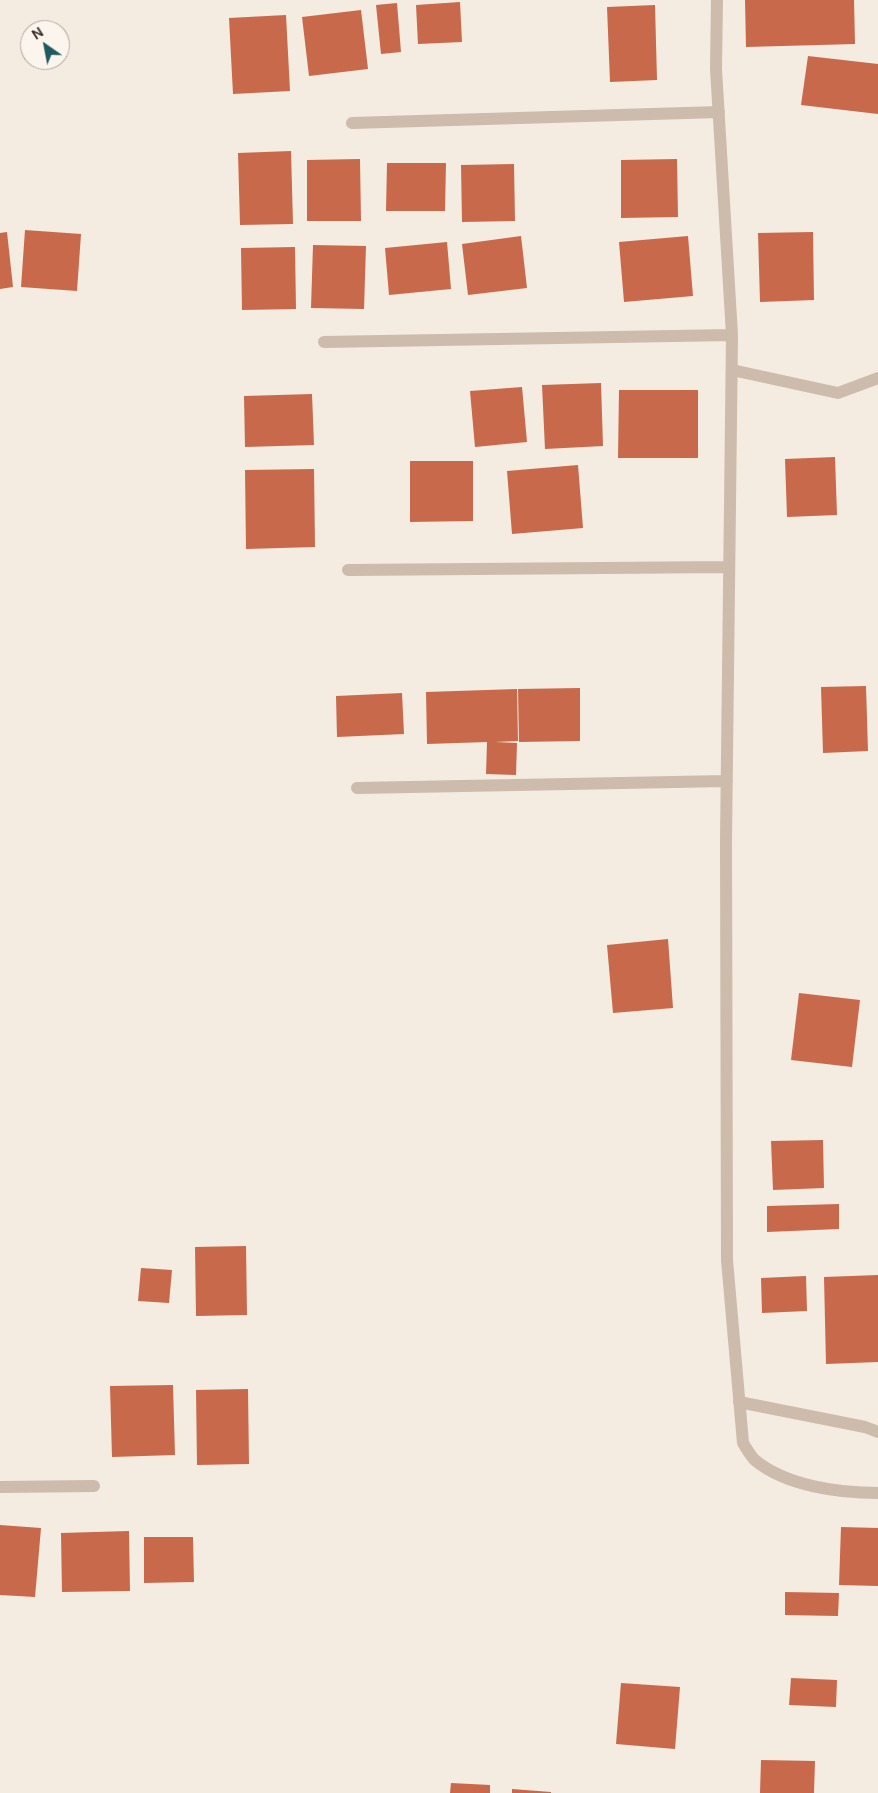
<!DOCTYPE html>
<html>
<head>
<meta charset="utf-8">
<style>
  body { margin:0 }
  #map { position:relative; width:878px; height:1793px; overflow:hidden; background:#f4ebe1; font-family:"DM Sans",sans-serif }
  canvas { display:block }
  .north { position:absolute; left:20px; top:20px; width:50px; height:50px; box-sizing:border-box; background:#fbf5ee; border:1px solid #aea6a0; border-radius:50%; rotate:327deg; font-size:14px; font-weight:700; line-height:20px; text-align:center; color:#3b302b }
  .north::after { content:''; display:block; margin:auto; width:18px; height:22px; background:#1f5a5e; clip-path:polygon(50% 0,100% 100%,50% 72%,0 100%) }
</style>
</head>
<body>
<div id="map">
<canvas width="878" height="1793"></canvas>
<div class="north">N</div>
</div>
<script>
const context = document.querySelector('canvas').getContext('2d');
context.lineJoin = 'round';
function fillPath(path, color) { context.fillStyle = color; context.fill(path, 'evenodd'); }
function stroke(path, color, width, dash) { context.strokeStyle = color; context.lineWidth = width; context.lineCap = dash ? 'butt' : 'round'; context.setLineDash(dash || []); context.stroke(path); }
const building = new Path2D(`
  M745,0H854L855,44L746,47Z
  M460,2L462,42L418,44L416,5Z
  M397,3L401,52L381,54L376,5Z
  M655,5L657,80L610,82L607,7Z
  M361,10L368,69L309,76L302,17Z
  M286,15L290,91L233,94L229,18Z
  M808,56L878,64V114L801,105Z
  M291,151L293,224L240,225L238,153Z
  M360,159L361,221H307V160Z
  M677,159L678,217L621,218V160Z
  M387,163H446L445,211H386Z
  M514,164L515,221L462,222L461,165Z
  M25,230L81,234L77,291L21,287Z
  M7,232L13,287L0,289V233Z
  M813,232L814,300L760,302L758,233Z
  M521,236L527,288L468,295L462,244Z
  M688,236L693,296L624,302L619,242Z
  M447,242L451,289L389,295L385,248Z
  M313,245L366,246L364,309L311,308Z
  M295,247L296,309L242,310L241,248Z
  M601,383L603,446L545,449L542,385Z
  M522,387L527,442L475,447L470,391Z
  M619,390H698V458H618Z
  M312,394L314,445L245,447L244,396Z
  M835,457L837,515L787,517L785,459Z
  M410,461H473V521L410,522Z
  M578,465L583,528L512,534L507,471Z
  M314,469L315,547L246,549L245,470Z
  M866,686L868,751L823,753L821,687Z
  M580,688V741L519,742L518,689Z
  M517,689L518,741L495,742L517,743L516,775L486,774L487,742L427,744L426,692Z
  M402,693L404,734L337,737L336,696Z
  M668,939L673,1008L613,1013L607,945Z
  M799,993L860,1000L852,1067L791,1060Z
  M823,1140L824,1188L773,1190L771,1141Z
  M839,1204V1229L767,1232V1206Z
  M246,1246L247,1315L196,1316L195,1247Z
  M141,1268L172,1270L169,1303L138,1301Z
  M878,1275V1362L826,1364L824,1277Z
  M806,1276L807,1311L762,1313L761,1278Z
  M173,1385L175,1455L112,1457L110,1386Z
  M248,1389L249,1464L197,1465L196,1390Z
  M0,1525L41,1528L35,1597L0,1595Z
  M841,1527L878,1528V1586L839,1585Z
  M129,1531L130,1591L62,1592L61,1533Z
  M144,1537H193L194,1582L144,1583Z
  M785,1592L839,1593L838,1616L785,1615Z
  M791,1678L837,1680L836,1707L789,1705Z
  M621,1683L680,1687L675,1749L616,1744Z
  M761,1760L815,1761L814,1793H760Z
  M451,1783L490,1785V1793H450Z
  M512,1789L551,1792V1793H512Z`);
const minor = new Path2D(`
  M717,0L716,69L732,335L726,840L727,1260L743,1443C747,1449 751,1457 756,1461C787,1486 839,1493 878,1493
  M352,123L719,112
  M324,342L732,335
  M732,370L838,393L878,378
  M348,570L729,567
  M357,788L727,781
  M739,1402L865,1427L878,1432
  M0,1487L94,1486`);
fillPath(building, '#c8694b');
stroke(minor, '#cdbbac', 12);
</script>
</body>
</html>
